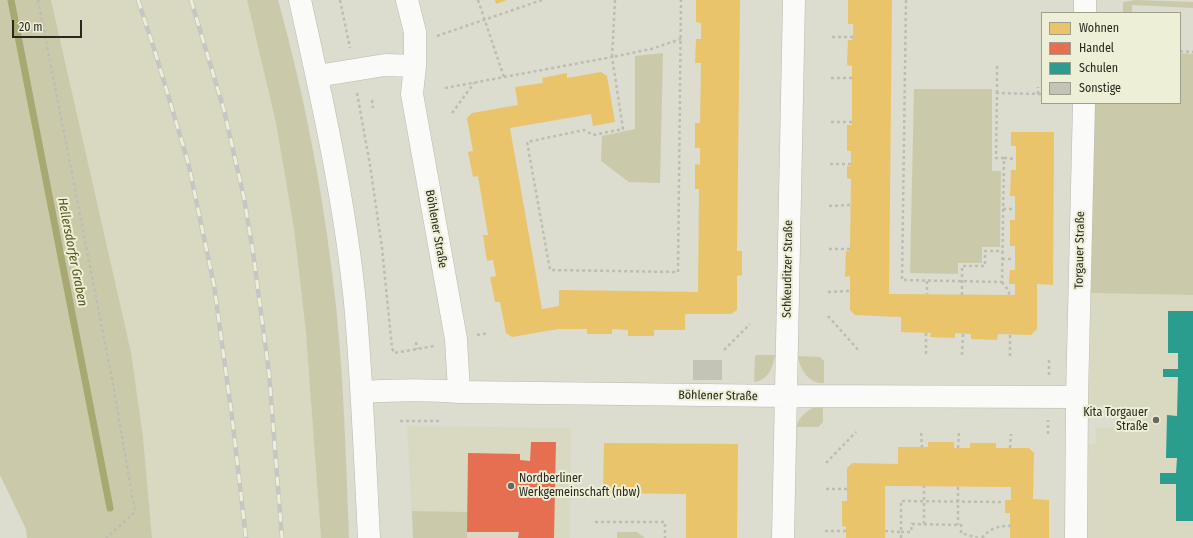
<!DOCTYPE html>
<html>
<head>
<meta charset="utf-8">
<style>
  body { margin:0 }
  #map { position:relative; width:1193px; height:538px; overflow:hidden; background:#dcdccf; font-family:"Fira Sans Condensed",sans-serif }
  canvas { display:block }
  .legend { position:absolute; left:1041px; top:12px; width:140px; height:92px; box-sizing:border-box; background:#eeefd7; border:1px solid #9f9f8d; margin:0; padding:5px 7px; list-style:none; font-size:12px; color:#28281f }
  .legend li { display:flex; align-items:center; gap:8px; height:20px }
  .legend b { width:20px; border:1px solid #9f9f8d }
  .scale { position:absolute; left:12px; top:20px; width:70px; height:18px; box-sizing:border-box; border:2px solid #28281f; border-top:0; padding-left:5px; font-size:12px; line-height:14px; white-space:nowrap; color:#28281f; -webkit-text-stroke:3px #eeefd7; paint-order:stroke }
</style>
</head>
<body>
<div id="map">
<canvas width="1193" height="538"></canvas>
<ul class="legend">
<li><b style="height:11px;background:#e9c46a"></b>Wohnen</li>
<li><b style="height:11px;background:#e76f51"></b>Handel</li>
<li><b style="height:11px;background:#2a9d8f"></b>Schulen</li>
<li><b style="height:11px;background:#c3c3b8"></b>Sonstige</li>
</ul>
<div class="scale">20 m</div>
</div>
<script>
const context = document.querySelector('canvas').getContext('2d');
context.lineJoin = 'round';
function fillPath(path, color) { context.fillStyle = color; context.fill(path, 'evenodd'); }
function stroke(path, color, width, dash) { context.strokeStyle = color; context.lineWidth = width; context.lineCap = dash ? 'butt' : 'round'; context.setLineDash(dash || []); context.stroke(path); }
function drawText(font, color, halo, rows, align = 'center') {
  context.font = font + ' "Fira Sans Condensed",sans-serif'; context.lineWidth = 4; context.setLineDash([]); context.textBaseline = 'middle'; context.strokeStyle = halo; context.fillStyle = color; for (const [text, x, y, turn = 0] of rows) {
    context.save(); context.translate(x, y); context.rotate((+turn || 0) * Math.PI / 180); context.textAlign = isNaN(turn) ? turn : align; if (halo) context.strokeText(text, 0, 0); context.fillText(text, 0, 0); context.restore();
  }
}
const built = new Path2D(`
  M51,0H247L276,123L294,229L306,333L321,538H152L143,437L131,352Z
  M1091,293L1193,295V538H1087L1088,445L1096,444V428L1119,427V412H1089Z
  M407,426L571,428L570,538H413Z`);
const green = new Path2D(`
  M0,0H51L131,352L143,437L152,538H27L26,529L0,475Z
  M247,0H278C306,100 325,203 336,306C344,383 346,461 349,538H321L306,333L294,229L276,123Z
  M1136,0L1193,2V8L1132,5V12H1123V2Z
  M663,53L660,183L629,182L601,161L602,136L635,129V56Z
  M1180,53L1193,54V295L1091,293L1094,103H1180Z
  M914,89H992V171H1001L1000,247H982V263H958V274L910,273Z
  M756,355H775C773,367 768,381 754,382L755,357Z
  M798,356L820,357L824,361V383C809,384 800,370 798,356Z
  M816,406H823V422L818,427H796C799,417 806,411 816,406Z
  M412,511L467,512V538H413Z
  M617,532H637L645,538H617Z`);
const homes = new Path2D(`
  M495,0H507L496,4Z
  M696,0H740L737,251H742V275L737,276V310L731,314H685V330H654V336H628V330L612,329V334H587V329H558L512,337L506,333L500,302H495L490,277L496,276L493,260L487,261L483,235H488L478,176L473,177L468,152L473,151L467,118L472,113L518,105L515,87L543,83L542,78L567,73V78L601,72L607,76L615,122L593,126L591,114L510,128L542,309L559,306V290L698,292L699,189H695V164L700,165V148H695V123H700L701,63H695L696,39H701V23L696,22Z
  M848,0H892L889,294L1015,295V284H1009L1010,270H1015V246H1010V220H1015V196H1010L1011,170H1016V146H1011V132H1054L1053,285L1037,284V329L1031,335L998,334L997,340L971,339V334L955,333V338L930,337L931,333L901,332V317L855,315L850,310V276L845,277L846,251H850V249L851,179L847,178V166H851V151H847V125H852V66L847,65L848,40H852L853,37V24H848Z
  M928,442H954V448H970V443H996V448H1029L1034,453L1033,499L1049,500V538H1010V513H1005V500H1011V487L898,486H885V538H846V527L842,526V501H847V468L852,463L898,464V447H928Z
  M604,443L738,444L737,538H686V494L603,493Z`);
const shops = new Path2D(`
  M531,442H556L554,538H518L519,532H467L468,453L520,454V460L530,461Z`);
const schools = new Path2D(`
  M1168,311H1193V521H1176V484H1160V473H1176L1177,458H1166L1167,415L1177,416L1178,377H1163V369H1178V353H1168Z`);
const stream = new Path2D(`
  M11,0L110,508`);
const building = new Path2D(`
  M693,360H722V380H693Z`);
const path = new Path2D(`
  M38,0L113,384L135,512L106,538
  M340,0L350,48
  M478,0L504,77
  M615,0L612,57L651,49L681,39
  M906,0L902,280L1002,282L1004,158H996L997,93L1042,94
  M437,36L542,0
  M832,37H853
  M1180,51L1193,52
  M831,78H852
  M445,88L612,57L623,129L593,135L584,130L527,142L550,270L678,272L681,0
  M357,93L370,165L382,248L392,348L394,353L434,346
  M997,93V65
  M1038,94V87
  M372,100L373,108
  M452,113L474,83
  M831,122H852
  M1004,158L1015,159
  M830,164H851
  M829,206L851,205
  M1003,209H1015
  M829,249H850
  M1002,259H1014
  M927,281V294
  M1002,282L1009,291V295
  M828,292L850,291
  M962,295V266H985V251H1003
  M828,316L860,352
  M477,335L489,333
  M416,342L417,349
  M724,350L750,324
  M926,354V333
  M962,355L963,334
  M1010,356V334
  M1049,375V358
  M400,421H441
  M921,433L922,447
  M1048,434V420
  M958,448L959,433
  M1010,448L1011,434
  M826,463L856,432
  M958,487V525
  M826,489H847
  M595,522H665V538
  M924,524V486
  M825,531H846
  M885,531L901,532V501L1003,502
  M901,538V532H911L912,524L961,525V533L978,538
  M982,538C989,529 999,525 1011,526`);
const minor = new Path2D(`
  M407,0L415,32V66L412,94L456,339L459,392
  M1085,0V13
  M317,76L385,65L415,66
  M362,392C394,390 426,389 459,392L785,396L1077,397
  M783,538L794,0
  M1076,538L1077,397L1084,103`);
const tertiary = new Path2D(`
  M300,0C322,99 345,202 355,303C362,381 365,460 369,538`);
const rail = new Path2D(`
  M138,0L156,55L188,162L214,285L232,417L246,538
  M191,0L224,110L244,198L253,252L269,373L282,538`);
const markers = [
  [1156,420,4,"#67675d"],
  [511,486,4,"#67675d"]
];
const streetNames = [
  ["Böhlener Straße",436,229,80],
  ["Torgauer Straße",1080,250,-89],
  ["Schkeuditzer Straße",788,269,-89],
  ["Böhlener Straße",718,396,1]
];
const poiNames = [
  ["Kita Torgauer",1148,413],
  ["Straße",1148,427],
  ["Nordberliner",519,479,"left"],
  ["Werkgemeinschaft (nbw)",519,493,"left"]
];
const waterNames = [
  ["Hellersdorfer Graben",72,252,79]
];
fillPath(built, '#d9d9c2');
fillPath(green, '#cacaab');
fillPath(homes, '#e9c46a');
fillPath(shops, '#e76f51');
fillPath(schools, '#2a9d8f');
stroke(stream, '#a8a872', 7);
fillPath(building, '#c3c3b8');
stroke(minor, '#b9b9af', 23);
stroke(tertiary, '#b9b9af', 23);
stroke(path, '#bdbdb8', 2.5, [3, 3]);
stroke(minor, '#fafaf8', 22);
stroke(tertiary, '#fafaf8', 22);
stroke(rail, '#c6c6c2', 4.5);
stroke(rail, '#eeefd7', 3, [9]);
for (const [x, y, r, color] of markers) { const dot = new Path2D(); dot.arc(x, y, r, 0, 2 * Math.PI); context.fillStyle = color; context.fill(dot); stroke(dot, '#eeefd7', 1.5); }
drawText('12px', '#28281f', '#eeefd7', streetNames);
drawText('12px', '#28281f', '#eeefd7', poiNames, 'right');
drawText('italic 13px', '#56551f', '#eeefd7', waterNames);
</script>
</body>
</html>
